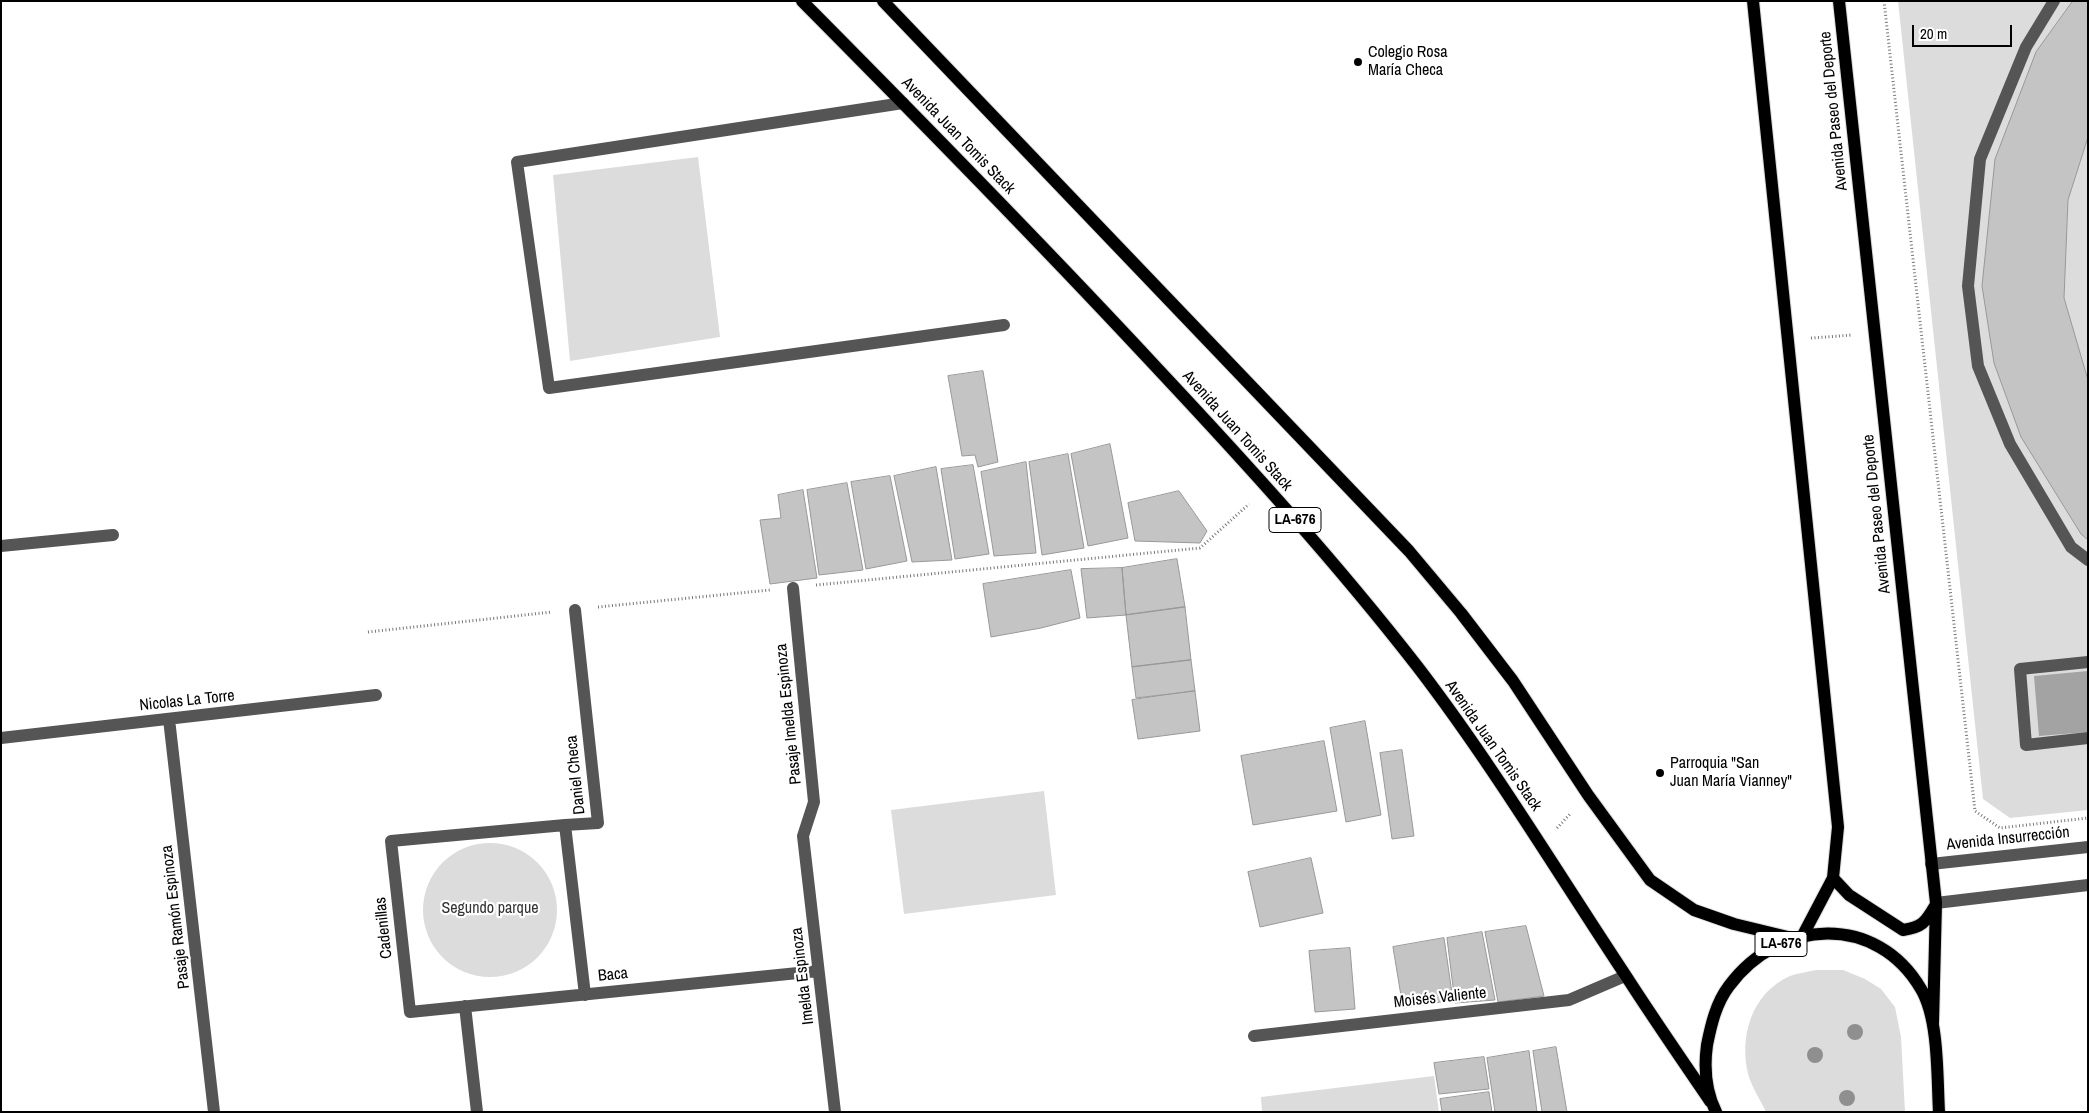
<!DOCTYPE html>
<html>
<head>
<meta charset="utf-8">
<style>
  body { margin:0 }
  #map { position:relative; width:2089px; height:1113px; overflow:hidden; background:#fff; font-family:"Archivo Narrow",sans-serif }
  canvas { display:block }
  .frame { position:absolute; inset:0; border:2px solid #000; pointer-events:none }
  .scale { position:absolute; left:1912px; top:25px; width:100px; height:22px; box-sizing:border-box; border:2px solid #000; border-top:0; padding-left:6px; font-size:15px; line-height:18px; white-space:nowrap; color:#000; -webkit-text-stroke:4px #fff; paint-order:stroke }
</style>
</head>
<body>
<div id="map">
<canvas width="2089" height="1113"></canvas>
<div class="frame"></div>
<div class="scale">20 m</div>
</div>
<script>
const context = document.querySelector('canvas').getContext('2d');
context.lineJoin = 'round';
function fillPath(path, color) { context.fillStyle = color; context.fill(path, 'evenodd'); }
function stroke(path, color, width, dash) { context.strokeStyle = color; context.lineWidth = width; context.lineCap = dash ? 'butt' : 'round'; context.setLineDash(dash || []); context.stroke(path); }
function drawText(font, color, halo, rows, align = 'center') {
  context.font = font + ' "Archivo Narrow",sans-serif'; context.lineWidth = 4.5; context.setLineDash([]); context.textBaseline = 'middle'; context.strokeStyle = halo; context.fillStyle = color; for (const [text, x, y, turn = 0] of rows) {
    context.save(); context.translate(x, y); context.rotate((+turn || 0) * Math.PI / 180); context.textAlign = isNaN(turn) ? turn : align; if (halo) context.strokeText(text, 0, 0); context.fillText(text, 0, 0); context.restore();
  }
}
const green = new Path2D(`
  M1898,1H2088V810L2010,818L1983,799Z
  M698,157L720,337L570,361L553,175Z
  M1044,791L1056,895L904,914L891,810Z
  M423 910a67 67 0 1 1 134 0a67 67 0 1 1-134 0Z
  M1816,970H1843L1865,979L1881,989L1895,1007L1901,1037L1905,1112H1766C1761,1101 1753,1089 1749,1077C1738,1039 1751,993 1790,976C1798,973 1808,972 1816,970Z
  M1434,1076L1439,1112H1262L1261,1097Z`);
const water = new Path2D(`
  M2088,671V732L2039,736L2034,676Z`);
const building = new Path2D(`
  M2073,1H2088V137L2068,200L2064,298L2088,380V540L2081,534L2021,437L1994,363L1982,286L1995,159L2036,52Z
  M983,371L998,462L978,467L975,455L962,456L948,376Z
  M1110,444L1128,538L1088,546L1071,454Z
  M1068,454L1084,548L1042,555L1029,462Z
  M1026,462L1036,553L994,556L981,472Z
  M973,465L989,554L955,559L941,469Z
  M936,467L952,560L912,562L894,476Z
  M890,476L907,561L866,569L851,482Z
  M847,483L863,570L819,575L807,490Z
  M803,490L817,578L770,584L760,520L781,518L778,495Z
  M1179,491L1207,531L1200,543L1135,541L1128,503Z
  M1177,559L1185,607L1126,615L1122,568Z
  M1122,568L1126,615L1087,618L1081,569Z
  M1071,570L1080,618L1041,628L991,637L983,584Z
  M1185,607L1191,660L1132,667L1126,615Z
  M1191,660L1195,691L1136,698L1132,667Z
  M1195,691L1200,731L1138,739L1132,700Z
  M1365,721L1381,815L1346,822L1330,728Z
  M1324,741L1337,811L1253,825L1241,756Z
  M1402,750L1414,836L1392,839L1380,753Z
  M1311,858L1323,913L1260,927L1248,872Z
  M1526,926L1544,996L1498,1002L1485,932Z
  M1482,932L1495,1000L1455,1003L1447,938Z
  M1444,938L1453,1000L1403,1008L1393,947Z
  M1350,948L1355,1009L1315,1012L1309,951Z
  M1556,1047L1567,1112H1542L1533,1051Z
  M1529,1051L1537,1112H1495L1487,1058Z
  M1484,1057L1489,1089L1439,1094L1434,1063Z
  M1489,1092L1492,1112H1442L1440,1099Z`);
const path = new Path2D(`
  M1884,1L1975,811L2000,828L2088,818
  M1811,338L1852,335
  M816,585L1200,548L1249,504
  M598,607L770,590
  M368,632L552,612
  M1557,828L1571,813`);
const minor = new Path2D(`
  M2054,1L2026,47L1980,159L1968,286L1978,366L2010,444L2071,547L2088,560
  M903,103L517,162L549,388L1004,325
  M1,546L113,535
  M793,588L814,802L803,836L835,1112
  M575,610L598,823L565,825L585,995
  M2088,662L2020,669L2026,745L2088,738
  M169,719L214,1112
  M1,738L376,695
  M565,825L391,841L410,1012L818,971
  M1931,864L2088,847
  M1936,903L2088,885
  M465,1006L477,1112
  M1254,1036L1569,1000L1625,976`);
const major = new Path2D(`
  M802,1C922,122 1041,243 1157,368C1247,464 1336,562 1417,666C1493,765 1557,872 1626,976C1653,1018 1682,1060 1710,1101
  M883,1L1409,551L1461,613L1513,681L1588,795L1650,880L1694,910L1734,924L1792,938
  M1753,1L1838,827L1833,878L1803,935
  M1839,1L1936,903L1933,1023
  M1833,878L1849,895L1903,930C1922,927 1925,923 1935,906
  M1716,1112C1706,1092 1704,1067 1707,1045C1711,1025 1716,1003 1729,986C1779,918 1877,913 1921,989C1939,1019 1937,1077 1939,1112`);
const trees = [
  [1855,1032],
  [1815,1055],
  [1847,1098]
];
const markers = [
  [1358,62,5,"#000"],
  [1660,773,5,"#000"]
];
const shields = [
  [1295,520,52],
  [1781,944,52]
];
const shieldNames = [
  ["LA-676",1295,520],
  ["LA-676",1781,944]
];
const poiNames = [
  ["Colegio Rosa",1368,53],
  ["María Checa",1368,71],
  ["Parroquia \"San",1670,764],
  ["Juan María Vianney\"",1670,782]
];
const streetNames = [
  ["Avenida Paseo del Deporte",1834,111,-96],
  ["Avenida Juan Tomis Stack",958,136,46],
  ["Avenida Juan Tomis Stack",1237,431,48],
  ["Avenida Paseo del Deporte",1877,514,-96],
  ["Nicolas La Torre",187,701,-6],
  ["Pasaje Imelda Espinoza",789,714,-96],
  ["Avenida Juan Tomis Stack",1493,746,55],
  ["Daniel Checa",576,775,-96],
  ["Avenida Insurrección",2008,839,-6],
  ["Pasaje Ramón Espinoza",176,917,-97],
  ["Cadenillas",384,928,-96],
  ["Baca",613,975,-6],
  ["Imelda Espinoza",803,976,-97],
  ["Moisés Valiente",1440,998,-6]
];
const parkNames = [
  ["Segundo parque",490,909]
];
fillPath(green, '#dcdcdc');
fillPath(water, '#a3a3a3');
fillPath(building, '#c4c4c4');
stroke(building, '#999', 1);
stroke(major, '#dbdbdb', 14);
stroke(path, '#777', 3, [1, 2.5]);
stroke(minor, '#555', 12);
stroke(major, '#000', 12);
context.fillStyle = '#8f8f8f';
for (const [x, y] of trees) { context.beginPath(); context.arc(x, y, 8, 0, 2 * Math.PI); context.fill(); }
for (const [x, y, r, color] of markers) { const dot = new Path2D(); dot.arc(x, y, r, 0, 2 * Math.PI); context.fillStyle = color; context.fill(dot); stroke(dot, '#fff', 2); }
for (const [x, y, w] of shields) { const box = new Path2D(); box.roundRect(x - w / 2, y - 12.5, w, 25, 4); context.fillStyle = '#fff'; context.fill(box); stroke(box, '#000', 1); }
drawText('bold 15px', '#000', null, shieldNames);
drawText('16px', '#000', '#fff', poiNames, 'left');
drawText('16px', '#000', '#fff', streetNames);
drawText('16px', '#333', '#fff', parkNames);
</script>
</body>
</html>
